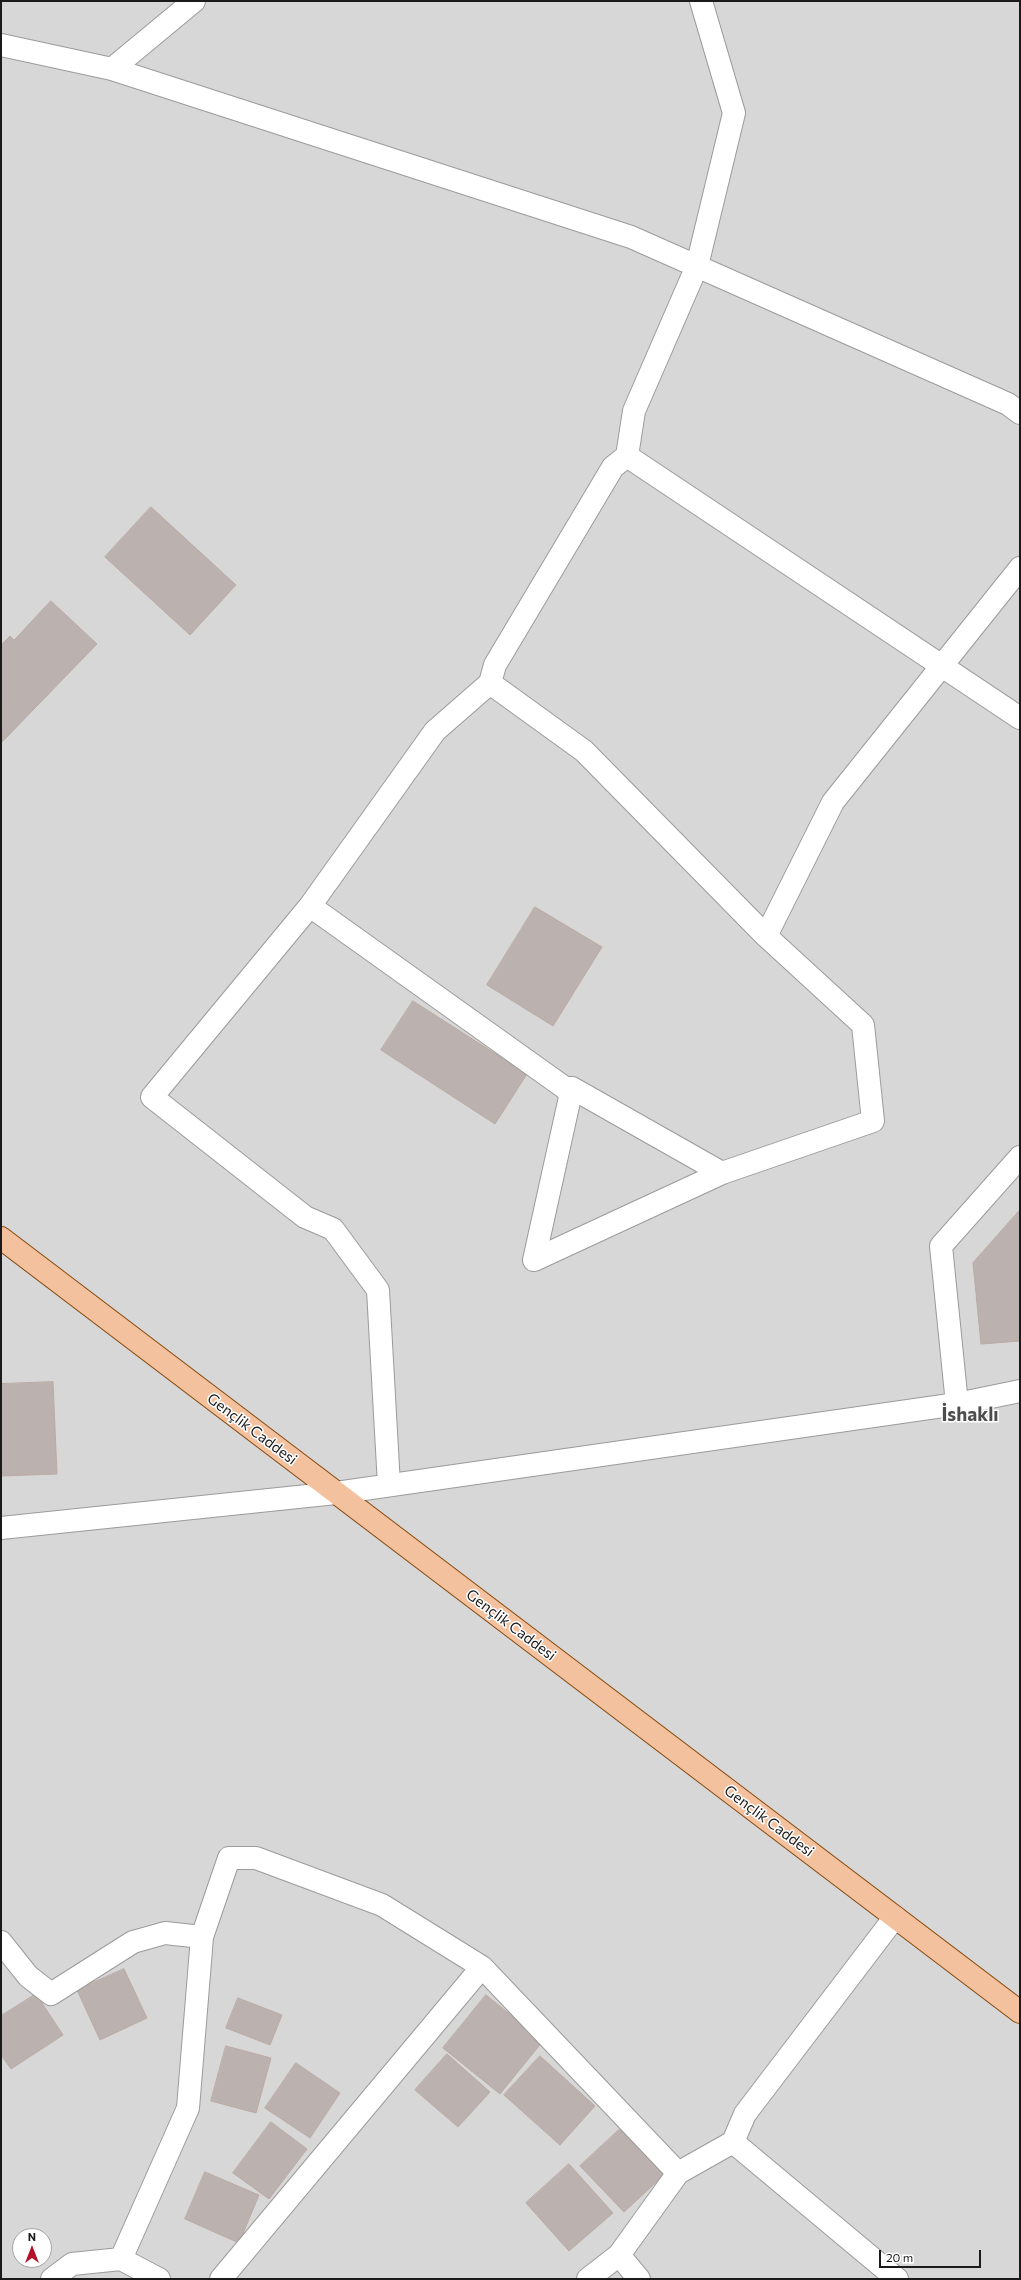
<!DOCTYPE html>
<html>
<head>
<meta charset="utf-8">
<style>
  body { margin:0 }
  #map { position:relative; width:1021px; height:2280px; overflow:hidden; background:#ebe6e1; font-family:Commissioner,sans-serif }
  canvas { display:block }
  .frame { position:absolute; inset:0; border:2px solid #1a1a1a; pointer-events:none }
  .north { position:absolute; left:12px; top:2228px; width:40px; height:40px; box-sizing:border-box; background:#fff; border:1px solid #a3a3a3; border-radius:50%; rotate:0deg; font-size:11px; font-weight:700; line-height:16px; text-align:center; color:#1a1a1a }
  .north::after { content:''; display:block; margin:auto; width:14px; height:18px; background:#b4112b; clip-path:polygon(50% 0,100% 100%,50% 72%,0 100%) }
  .scale { position:absolute; left:879px; top:2250px; width:102px; height:18px; box-sizing:border-box; border:2px solid #1a1a1a; border-top:0; padding-left:5px; font-size:12px; line-height:14px; white-space:nowrap; color:#1a1a1a; -webkit-text-stroke:3px #fff; paint-order:stroke }
</style>
</head>
<body>
<div id="map">
<canvas width="1021" height="2280"></canvas>
<div class="frame"></div>
<div class="north">N</div>
<div class="scale">20 m</div>
</div>
<script>
const context = document.querySelector('canvas').getContext('2d');
context.lineJoin = 'round';
function fillPath(path, color) { context.fillStyle = color; context.fill(path, 'evenodd'); }
function stroke(path, color, width, dash) { context.strokeStyle = color; context.lineWidth = width; context.lineCap = dash ? 'butt' : 'round'; context.setLineDash(dash || []); context.stroke(path); }
function drawText(font, color, halo, rows, align = 'center') {
  context.font = font + ' Commissioner,sans-serif'; context.lineWidth = 3; context.setLineDash([]); context.textBaseline = 'middle'; context.strokeStyle = halo; context.fillStyle = color; for (const [text, x, y, turn = 0] of rows) {
    context.save(); context.translate(x, y); context.rotate((+turn || 0) * Math.PI / 180); context.textAlign = isNaN(turn) ? turn : align; if (halo) context.strokeText(text, 0, 0); context.fillText(text, 0, 0); context.restore();
  }
}
const residential = new Path2D(`
  M1,1H1020V2279H1ZM20,2236H44V2260H20Z`);
const building = new Path2D(`
  M151,507L236,585L190,635L105,557Z
  M51,601L97,644L2,742L1,645L10,636L14,640Z
  M535,907L602,947L553,1026L487,985Z
  M413,1001L527,1074L495,1124L381,1050Z
  M1020,1210V1341L981,1344L973,1263Z
  M53,1382L57,1474L1,1476V1384Z
  M124,1969L147,2018L100,2040L77,1990Z
  M36,1994L63,2035L11,2069L1,2055V2016Z
  M486,1995L543,2041L500,2094L443,2048Z
  M238,1998L282,2015L270,2045L226,2028Z
  M226,2046L271,2058L256,2113L211,2101Z
  M447,2054L490,2092L458,2127L415,2090Z
  M540,2056L595,2106L560,2145L504,2095Z
  M296,2063L340,2093L310,2138L265,2108Z
  M271,2122L307,2149L269,2199L233,2173Z
  M620,2129L664,2175L624,2212L580,2166Z
  M569,2164L613,2213L569,2251L526,2203Z
  M205,2172L259,2195L239,2243L185,2219Z`);
const minor = new Path2D(`
  M1,45L112,69L631,237L1008,404L1020,413
  M112,69L194,1
  M627,456L1020,718
  M490,683L584,751L766,936L863,1025L873,1121L722,1173L534,1260
  M310,906L565,1088H572L722,1173
  M766,936L833,802L1020,568
  M534,1260L572,1088
  M957,1404L941,1246L1020,1157
  M389,1485L378,1290L333,1229L305,1217L152,1097L310,906L435,731L490,683L495,665L613,467L627,456L634,411L697,266L734,113L701,1
  M1,1528L336,1493L957,1404L1020,1391
  M1,1942L28,1976L51,1994L133,1942L165,1933L202,1937
  M733,2142L897,2279
  M619,2255L639,2279
  M121,2259L159,2279
  M52,2279L72,2264L121,2259L188,2108L202,1937L229,1858H256L382,1905L482,1967L678,2173
  M221,2279L482,1967
  M588,2279L619,2255L678,2173L733,2142L745,2114L895,1917`);
const major = new Path2D(`
  M1,1238L1020,2012`);
const streetNames = [
  ["Gençlik Caddesi",252,1429,37],
  ["Gençlik Caddesi",511,1625,37],
  ["Gençlik Caddesi",769,1821,37]
];
const districtNames = [
  ["İshaklı",970,1415]
];
fillPath(residential, '#d8d7d8');
fillPath(building, '#bbb1ae');
stroke(building, '#bbaba4', 1);
stroke(minor, '#9b9b9b', 24);
stroke(major, '#85490c', 24);
stroke(minor, '#fff', 22);
stroke(major, '#f3c19e', 22);
drawText('15px', '#1a1a1a', '#fff', streetNames);
drawText('bold 19px', '#4d4d4d', '#fff', districtNames);
</script>
</body>
</html>
